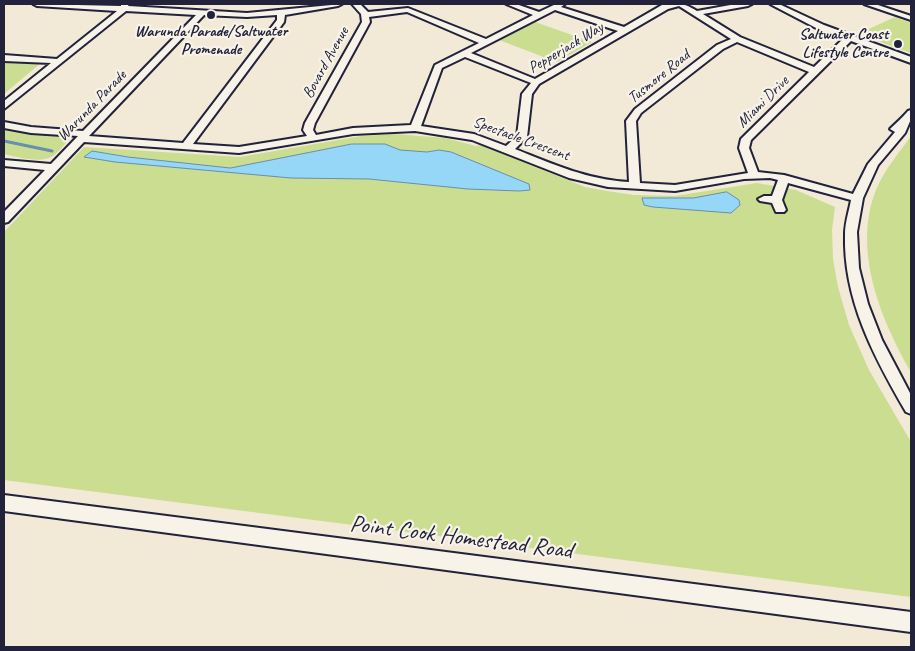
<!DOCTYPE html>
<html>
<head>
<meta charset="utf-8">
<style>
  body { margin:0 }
  #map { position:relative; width:915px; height:651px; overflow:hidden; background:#f2e9d7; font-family:Caveat,sans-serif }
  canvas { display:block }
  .frame { position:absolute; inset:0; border:5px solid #22223b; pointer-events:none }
</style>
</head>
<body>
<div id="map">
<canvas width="915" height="651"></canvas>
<div class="frame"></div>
</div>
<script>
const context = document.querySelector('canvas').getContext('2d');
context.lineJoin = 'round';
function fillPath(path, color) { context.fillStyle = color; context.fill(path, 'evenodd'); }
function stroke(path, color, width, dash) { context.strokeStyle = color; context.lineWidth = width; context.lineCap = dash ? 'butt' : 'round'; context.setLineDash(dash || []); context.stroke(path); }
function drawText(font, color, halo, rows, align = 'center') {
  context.font = font + ' Caveat,sans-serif'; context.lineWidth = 4.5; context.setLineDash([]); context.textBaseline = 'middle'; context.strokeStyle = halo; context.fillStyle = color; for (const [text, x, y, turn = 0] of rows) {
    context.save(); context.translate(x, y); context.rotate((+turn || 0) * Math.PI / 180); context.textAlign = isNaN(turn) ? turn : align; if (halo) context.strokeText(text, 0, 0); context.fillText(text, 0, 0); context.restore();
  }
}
const green = new Path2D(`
  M895,17L911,23V53L858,34Z
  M535,22L592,42L557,62L499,40Z
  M4,59L42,62L4,94Z
  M4,129L68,136L70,139C64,144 59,152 53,156C42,164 16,157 4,154Z
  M394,134L445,138L476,146L480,145L585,187L607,191L634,195L675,196L757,183L796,190L835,207L832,230L833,259L838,287L849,325L869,370L911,442V597L4,480V232L84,147L240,157L361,136Z
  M911,136V372C881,320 852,250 876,190C884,170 899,153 911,136Z`);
const water = new Path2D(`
  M352,144H385L400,150L427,152L439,150L451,152L529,184L530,190L519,191L468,189L369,179L291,178L115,162L84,157L92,151L128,157L230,168Z
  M727,192L739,200L740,205L731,213L653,207L644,205L642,198H693Z`);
const stream = new Path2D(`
  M4,141L52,151`);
const minor = new Path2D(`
  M33,4L121,6V4H129L128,6L247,13L342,4L338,6L285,15L284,22L193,144L239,147L307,136L303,130L305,123L362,22L361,14L352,4H360L368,12L408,8L486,39L533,15L506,4H516L539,12L556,4H565L561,7L624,27L662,5C676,2 685,3 697,11L736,4H752L748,6L703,14L740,37L814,67L844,38L818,29L770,4H779L824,25L911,57V63L851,41L751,140L749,148L758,172L784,175L853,194L868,164L895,132L890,129C896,123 902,118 908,111L911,110V119L905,133L878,165L863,198L857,232L859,268L868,304L882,340L911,395V414L906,412C874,357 843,299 845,234C845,223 849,211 851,200L788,183L782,200L786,210L784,212H776L772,203L760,201L758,199L764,196H772L778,180L770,178L744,179L675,191L608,187L569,178L472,140L415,131L353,134L239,153L84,142L8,222L4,223V212L45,170L4,166V160L51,164L78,136L31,133L4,128V122L31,127L83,131L196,15L126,11L4,109V101L51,63L4,61V55L57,59L117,11L37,6ZM679,6L731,39L717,45L635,109L626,121L629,182C588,180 553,164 515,149L527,137L532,94L539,84L668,9ZM555,10L618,31L535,79L471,53ZM407,12L479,43L435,65L411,125L353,128L316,135L313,130L315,123L370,22L369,17ZM204,15L247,17L277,15V20L183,143L89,136ZM737,42L809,72L741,139L739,148L748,173L675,185L640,183L636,121L641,113L723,49ZM465,57L531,83L522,94L517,136L506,146L474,134L421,126L442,68Z
  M864,4H875L911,16V20Z
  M4,495L911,612V632L4,511Z`);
const markers = [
  [211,15,5,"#22223b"],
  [898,44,5,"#22223b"]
];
const farPoinames = [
  ["Warunda Parade/Saltwater",211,32],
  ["Promenade",211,50],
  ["Saltwater Coast",888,35,"right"],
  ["Lifestyle Centre",888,53,"right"]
];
const farStreetnames = [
  ["Pepperjack Way",566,48,-31],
  ["Bovard Avenue",326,63,-61],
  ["Tusmore Road",659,77,-39],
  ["Miami Drive",763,102,-45],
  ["Warunda Parade",92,106,-46],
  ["Spectacle Crescent",521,139,20]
];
const nearStreetnames = [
  ["Point Cook Homestead Road",461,538,7]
];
fillPath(green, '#cadd91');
fillPath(water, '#96d7f8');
stroke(water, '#688fac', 1);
stroke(stream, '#688fac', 3);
stroke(minor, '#22223b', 4);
fillPath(minor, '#f7f3e8');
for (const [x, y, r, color] of markers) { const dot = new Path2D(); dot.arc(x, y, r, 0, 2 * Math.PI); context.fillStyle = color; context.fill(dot); stroke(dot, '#f7f3e8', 2); }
drawText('bold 16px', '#22223b', '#f7f3e8', farPoinames);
drawText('16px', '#22223b', '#f7f3e8', farStreetnames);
drawText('24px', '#22223b', '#f7f3e8', nearStreetnames);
</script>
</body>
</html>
